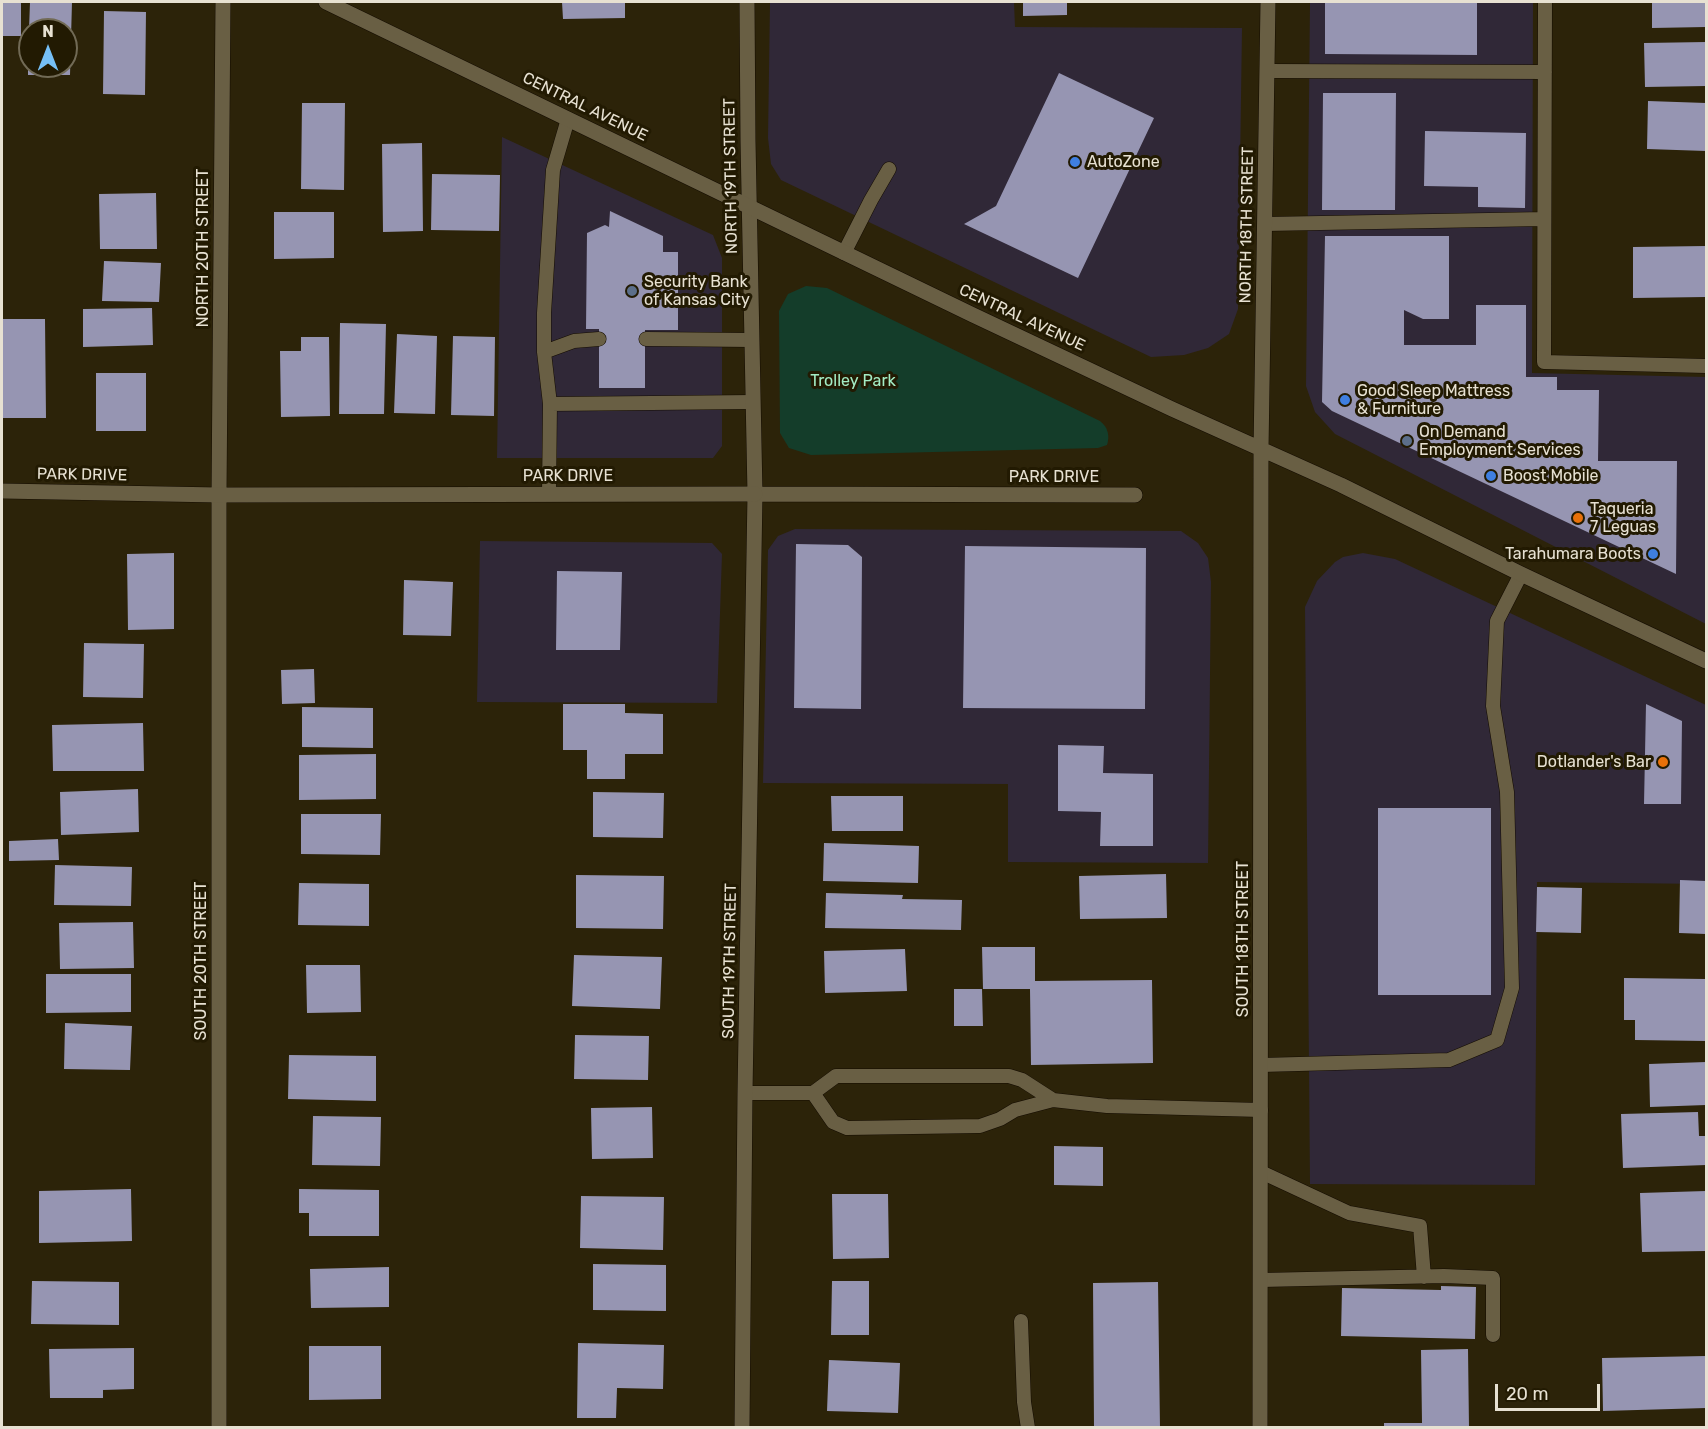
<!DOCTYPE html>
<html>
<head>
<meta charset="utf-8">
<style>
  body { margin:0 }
  #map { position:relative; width:1708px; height:1429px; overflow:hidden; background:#2c2309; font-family:Rubik,sans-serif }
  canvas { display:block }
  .frame { position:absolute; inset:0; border:3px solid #e7e1d2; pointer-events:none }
  .north { position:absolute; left:18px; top:18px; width:60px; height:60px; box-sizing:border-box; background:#221a02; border:2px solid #716a55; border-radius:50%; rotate:0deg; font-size:16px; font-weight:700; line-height:24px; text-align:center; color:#e7e1d2 }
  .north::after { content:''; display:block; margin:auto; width:21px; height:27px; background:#76c0f7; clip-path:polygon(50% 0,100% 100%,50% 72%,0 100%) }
  .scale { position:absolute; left:1495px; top:1384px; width:105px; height:27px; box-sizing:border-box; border:3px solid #e7e1d2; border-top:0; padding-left:8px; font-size:18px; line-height:21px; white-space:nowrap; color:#e7e1d2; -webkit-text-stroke:4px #221a02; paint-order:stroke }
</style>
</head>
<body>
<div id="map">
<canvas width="1708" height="1429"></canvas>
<div class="frame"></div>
<div class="north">N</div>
<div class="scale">20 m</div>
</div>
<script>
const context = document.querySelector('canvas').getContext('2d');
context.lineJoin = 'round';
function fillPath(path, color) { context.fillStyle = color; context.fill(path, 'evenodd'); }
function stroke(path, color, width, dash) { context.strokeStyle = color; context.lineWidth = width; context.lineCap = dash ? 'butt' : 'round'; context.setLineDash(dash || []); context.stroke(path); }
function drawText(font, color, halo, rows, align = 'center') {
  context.font = font + ' Rubik,sans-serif'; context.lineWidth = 6; context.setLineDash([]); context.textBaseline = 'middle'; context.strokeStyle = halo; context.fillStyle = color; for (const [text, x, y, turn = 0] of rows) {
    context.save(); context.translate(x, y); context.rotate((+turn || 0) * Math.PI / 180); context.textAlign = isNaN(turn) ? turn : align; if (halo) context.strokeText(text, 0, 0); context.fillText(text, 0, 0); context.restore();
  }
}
const commercial = new Path2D(`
  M770,2H1014L1015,27L1242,28L1238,309L1229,334L1208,348L1184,355L1151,357L781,180L771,164L768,138Z
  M1310,2H1533L1532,373L1706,377V624L1335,434L1315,412L1306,386Z
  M502,137L713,235L722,258V446L713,458H497Z
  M795,529L1181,531L1198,543L1208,558L1211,582L1208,863L1008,862V784L763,783L768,550L778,536Z
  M480,541L712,543L722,554L717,703L477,702Z
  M1363,553L1395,559L1706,705V884L1537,882L1535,1185L1310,1184L1305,607L1317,581L1335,562L1343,557Z`);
const green = new Path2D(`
  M806,286L827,288L1100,421C1108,427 1110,436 1107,445L1098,448L811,455L789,448L780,433L779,311L788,294Z`);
const building = new Path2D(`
  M2,2H21V36H2Z
  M30,2H72L70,75H28V61H30V66H66V30H29Z
  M562,2H625V18L563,19Z
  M1023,2H1067V15L1023,16Z
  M1325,2H1477V55L1325,54Z
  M1652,2H1706V27L1652,28Z
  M104,11L146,12L145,95L103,94Z
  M1706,42V86L1645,87L1644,43Z
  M1059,73L1154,118L1078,278L964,224L996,206Z
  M1323,93H1396L1395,210H1322Z
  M1648,101L1706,103V151L1647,149Z
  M302,103H345L344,190L301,189Z
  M1425,131L1526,133L1525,208L1478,207V187L1424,186Z
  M422,143L423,231L383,232L382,144Z
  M432,174L500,175L499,231L431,230Z
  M156,193L157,249H100L99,194Z
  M610,211L663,236V252H678V330H645V388H599V329H586L587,233L605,225L609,227Z
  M274,212H334V258L274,259Z
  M1325,236H1449V319H1423L1404,310V345H1476V305H1526V377H1557V390H1599L1598,461H1677L1676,574L1332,411L1322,402Z
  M1706,246V297L1633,298V247Z
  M104,261L161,263L159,302L102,301Z
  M152,308L153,345L83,347V309Z
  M2,319H45L46,418H2Z
  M340,323L386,324L384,414H339Z
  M397,334L437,336L435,414L394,413Z
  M453,336L495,337L494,416L451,415Z
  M301,337H329L330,416L281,417L280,351H301Z
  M96,373H146V431H96Z
  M796,544L848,545L862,557L861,709L794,708Z
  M965,546L1146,548L1145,709L963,708Z
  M174,553V629L128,630L127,554Z
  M557,571L622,572L620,650H556Z
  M404,580L453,582L451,636L403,635Z
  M84,643L144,644L143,698L83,697Z
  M314,669L315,703L282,704L281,670Z
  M563,704H625V713L663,714V754H625V779H587V750H563Z
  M1646,704L1682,721L1681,804H1644Z
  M302,707L373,708V748L302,747Z
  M143,723L144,771H53L52,725Z
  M1058,745L1104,746L1103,773L1153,774V846H1100L1101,812L1058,811Z
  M376,754V799L299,800V755Z
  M138,789L139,832L61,835L60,792Z
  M593,792L664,793L663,838L593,837Z
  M831,796H903V831H832Z
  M1378,808H1491V995H1378Z
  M301,814H381L380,855L301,854Z
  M58,839L59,860L9,861V841Z
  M824,843L919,846L918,883L823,881Z
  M55,865L132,867L131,906L54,905Z
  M1166,874L1167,918L1080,919L1079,876Z
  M576,875L664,876L663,929L576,928Z
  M1680,880L1706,881V934L1679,933Z
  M299,883L369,884V926L298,925Z
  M1537,887L1582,888L1581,933L1536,932Z
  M826,893L903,895L902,899L962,900L961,930L825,928Z
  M133,922L134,968L60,969L59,923Z
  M982,947H1035V981L1152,980L1153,1063L1031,1065L1030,989H983Z
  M905,949L907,991L825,993L824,951Z
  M574,955L662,957L660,1009L572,1006Z
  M306,965H360L361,1012L307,1013Z
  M46,974H131V1012L46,1013Z
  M1624,978L1706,979V1041L1635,1040V1020H1624Z
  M954,989H982L983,1026H954Z
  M65,1023L132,1026L130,1070L64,1069Z
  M575,1035L649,1036L648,1080L574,1079Z
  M289,1055L376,1056V1101L288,1099Z
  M1706,1062V1105L1650,1107L1649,1064Z
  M652,1107L653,1158L592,1159L591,1108Z
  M1698,1112L1699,1136H1706V1165L1623,1168L1621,1114Z
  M313,1116L381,1117L380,1166L312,1165Z
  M1054,1146L1103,1147V1186L1054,1185Z
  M131,1189L132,1241L39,1243V1191Z
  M299,1189L379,1190V1236H309V1213H299Z
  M1706,1191V1251L1642,1252L1640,1193Z
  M832,1194H888L889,1258L833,1259Z
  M581,1196L664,1197L663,1250L580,1248Z
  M593,1264L666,1265V1311L593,1310Z
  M389,1267V1307L311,1308L310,1269Z
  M32,1281L119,1282V1325L31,1324Z
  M832,1281H869V1335H831Z
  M1158,1282L1160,1428H1094L1093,1283Z
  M1441,1286L1476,1287L1475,1339L1341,1336L1342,1288L1441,1290Z
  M578,1343L664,1345L663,1389L617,1388L616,1418H577Z
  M309,1346H381V1399L309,1400Z
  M134,1348V1389L103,1390V1398H50L49,1349Z
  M1468,1349L1469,1428H1384V1423H1422L1421,1350Z
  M1706,1356V1408L1603,1411L1602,1358Z
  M829,1360L900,1363L898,1413L827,1411Z`);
const lane = new Path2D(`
  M1545,2L1544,362L1706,366
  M1267,71L1545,72
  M1265,224L1544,219
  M844,253L871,200L889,169
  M646,339L752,340
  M544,352L574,341L599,339
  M550,404L753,402
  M549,494L550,404L544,352V313L553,170L568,119
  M1261,1065L1449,1060L1497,1040L1512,988L1507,792L1493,706L1497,621L1521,574
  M745,1093H813L836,1076H1009L1022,1080L1053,1100
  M813,1093L833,1122L847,1128L980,1126L1000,1119L1015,1110L1053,1100L1107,1106L1261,1110
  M1261,1172L1349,1213L1420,1226L1424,1277
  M1261,1280L1444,1276L1493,1278V1335
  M1021,1321L1024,1402L1028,1428`);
const street = new Path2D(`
  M755,494L1135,495
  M219,1428V495L223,2
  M742,1428L745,1093L755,494L748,141L747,2`);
const secondary = new Path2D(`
  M326,2L973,315L1172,409L1341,485L1521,574L1706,661
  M2,491L219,495L755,494
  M1260,1428L1261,450L1268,2`);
const markers = [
  [1075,162,6,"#3f7fe0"],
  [632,291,6,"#5c6f8a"],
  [1345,400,6,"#3f7fe0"],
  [1407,441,6,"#5c6f8a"],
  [1491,476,6,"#3f7fe0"],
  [1578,518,6,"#e8710a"],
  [1653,554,6,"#3f7fe0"],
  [1663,762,6,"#e8710a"]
];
const streetNames = [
  ["CENTRAL AVENUE",585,107,26],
  ["NORTH 19TH STREET",731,176,-91],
  ["NORTH 18TH STREET",1247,225,-89],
  ["NORTH 20TH STREET",203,248,-90],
  ["CENTRAL AVENUE",1022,318,25],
  ["PARK DRIVE",82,475,1],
  ["PARK DRIVE",568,476],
  ["PARK DRIVE",1054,477],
  ["SOUTH 18TH STREET",1243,939,-90],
  ["SOUTH 20TH STREET",201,961,-90],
  ["SOUTH 19TH STREET",730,961,-89]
];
const poiNames = [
  ["AutoZone",1087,162],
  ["Security Bank",644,282],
  ["of Kansas City",644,300],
  ["Good Sleep Mattress",1357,391],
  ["& Furniture",1357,409],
  ["On Demand",1419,432],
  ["Employment Services",1419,450],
  ["Boost Mobile",1503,476],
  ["Taqueria",1590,509],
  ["7 Leguas",1590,527],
  ["Tarahumara Boots",1641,554,"right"],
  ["Dotlander's Bar",1651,762,"right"]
];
const parkNames = [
  ["Trolley Park",853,381]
];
fillPath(commercial, '#302837');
fillPath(green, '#143d2a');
fillPath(building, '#9695b2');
stroke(lane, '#140c00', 15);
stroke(street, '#140c00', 16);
stroke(secondary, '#140c00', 16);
stroke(lane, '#695f44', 14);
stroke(street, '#695f44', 15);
stroke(secondary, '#695f44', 15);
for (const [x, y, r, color] of markers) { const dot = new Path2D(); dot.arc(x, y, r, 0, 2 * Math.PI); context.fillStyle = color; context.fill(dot); stroke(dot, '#221a02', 2); }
drawText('16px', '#e7e1d2', '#221a02', streetNames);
drawText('16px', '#e7e1d2', '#221a02', poiNames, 'left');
drawText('16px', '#a3edc5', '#221a02', parkNames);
</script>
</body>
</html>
